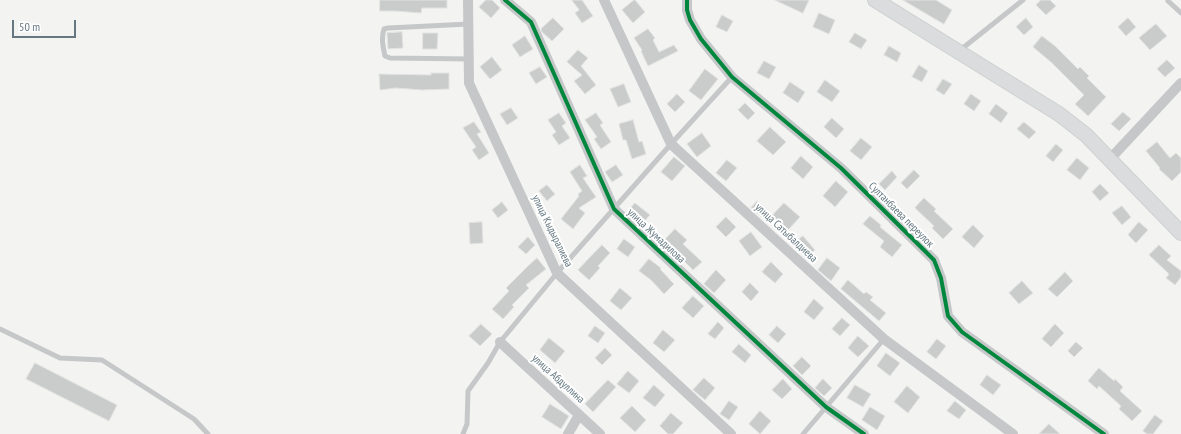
<!DOCTYPE html>
<html>
<head>
<meta charset="utf-8">
<style>
  body { margin:0 }
  #map { position:relative; width:1181px; height:434px; overflow:hidden; background:#f3f3f2; font-family:"PT Sans Narrow",sans-serif }
  canvas { display:block }
  .scale { position:absolute; left:12px; top:20px; width:64px; height:18px; box-sizing:border-box; border:2px solid #657880; border-top:0; padding-left:5px; font-size:12px; line-height:14px; white-space:nowrap; color:#657880; -webkit-text-stroke:3px #fff; paint-order:stroke }
</style>
</head>
<body>
<div id="map">
<canvas width="1181" height="434"></canvas>
<div class="scale">50 m</div>
</div>
<script>
const context = document.querySelector('canvas').getContext('2d');
context.lineJoin = 'round';
function fillPath(path, color) { context.fillStyle = color; context.fill(path, 'evenodd'); }
function stroke(path, color, width, dash) { context.strokeStyle = color; context.lineWidth = width; context.lineCap = dash ? 'butt' : 'round'; context.setLineDash(dash || []); context.stroke(path); }
function drawText(font, color, halo, rows, align = 'center') {
  context.font = font + ' "PT Sans Narrow",sans-serif'; context.lineWidth = 4; context.setLineDash([]); context.textBaseline = 'middle'; context.strokeStyle = halo; context.fillStyle = color; for (const [text, x, y, turn = 0] of rows) {
    context.save(); context.translate(x, y); context.rotate((+turn || 0) * Math.PI / 180); context.textAlign = isNaN(turn) ? turn : align; if (halo) context.strokeText(text, 0, 0); context.fillText(text, 0, 0); context.restore();
  }
}
const building = new Path2D(`
  M380,0H447V8H422L421,13L395,11H380Z
  M486,0H492L500,8L491,18L479,7Z
  M572,0H582L593,16L582,23L575,13L579,10Z
  M634,0H635L645,12L633,23L622,10Z
  M775,0H809L803,13Z
  M903,0H936L952,10L944,24Z
  M1041,0H1050L1056,6L1046,15L1036,5Z
  M819,13L835,20L829,34L813,27Z
  M722,15L733,21L727,32L716,27Z
  M553,18L564,29L552,41L542,32L541,29Z
  M1026,18L1033,27L1024,35L1016,27Z
  M1128,18L1136,27L1126,36L1118,27Z
  M1156,24L1167,36L1150,50L1139,38Z
  M648,29L655,38L653,40L659,52L674,45L678,51L648,66L641,51L642,50L634,38Z
  M402,32L403,48L388,49L387,33Z
  M423,33H438L437,49H423Z
  M855,33L867,40L861,49L849,42Z
  M525,36L533,49L520,57L512,45Z
  M1042,36L1055,46L1078,69L1080,67L1089,76L1087,78L1106,97L1088,116L1075,104L1084,95L1052,63L1033,47Z
  M889,46L901,53L897,62L884,55Z
  M578,50L588,58L581,66L596,85L585,94L574,81L582,75L567,62Z
  M492,57L502,70L490,79L480,67Z
  M1167,60L1175,68L1165,77L1157,69Z
  M764,61L776,67L769,79L757,73Z
  M919,65L928,71L922,82L912,77Z
  M540,67L547,77L536,84L529,73Z
  M705,69L718,79L701,100L689,91Z
  M431,73H449V89L422,90L396,88L380,90L379,74L431,75Z
  M943,79L952,84L944,95L936,90Z
  M825,80L840,91L832,102L817,92Z
  M790,82L805,92L798,103L783,93Z
  M624,84L631,102L618,107L610,89Z
  M677,94L685,102L675,112L667,104Z
  M971,94L981,101L974,111L964,104Z
  M745,103L755,113L748,120L738,110Z
  M996,104L1008,113L1001,123L989,114Z
  M511,108L518,118L507,125L500,114Z
  M1123,112L1131,119L1119,131L1111,124Z
  M559,113L566,123L562,126L570,138L559,145L552,135L556,132L548,120Z
  M596,113L603,123L600,125L611,142L601,149L594,139L597,137L585,120Z
  M832,118L844,129L836,138L824,127Z
  M633,120L639,142L642,141L646,154L632,159L626,140H623L619,124Z
  M474,122L481,132L477,134L489,153L479,160L472,150L476,147L463,128Z
  M1024,122L1036,132L1029,139L1017,129Z
  M770,127L786,142L773,155L757,141Z
  M702,133L711,146L697,157L687,144Z
  M861,138L872,147L861,160L850,151Z
  M1157,142L1170,158L1176,153L1181,158V172L1172,181L1159,169L1160,168L1146,151Z
  M1056,144L1063,150L1053,162L1046,156Z
  M801,156L813,167L803,179L791,168Z
  M674,157L685,166L672,181L661,172Z
  M1077,158L1089,168L1080,180L1067,170Z
  M727,160L737,168L726,181L716,173Z
  M580,165L587,176L583,178L596,197L579,208L585,213L573,229L561,219L579,196L578,194L582,191L570,172Z
  M616,165L623,175L612,182L605,172Z
  M914,170L920,176L907,189L901,183Z
  M892,171L897,177L885,190L879,184Z
  M836,181L848,192L835,207L823,196Z
  M1100,184L1109,193L1100,201L1092,192Z
  M547,185L555,194L547,201L539,191Z
  M924,198L936,209L934,211L953,229L943,239L932,228L934,226L915,208Z
  M757,201L767,209L761,217L751,208Z
  M502,202L508,210L498,218L492,210Z
  M635,203L650,215L641,225L627,212Z
  M784,203L800,217L788,230L772,216Z
  M1122,206L1131,217L1122,225L1112,213Z
  M870,216L881,225L880,227L902,245L892,257L880,247L884,241L863,224Z
  M726,217L736,227L726,237L716,227Z
  M482,222L483,243L470,244L469,223Z
  M1139,222L1148,230L1136,243L1128,235Z
  M973,225L984,236L974,248L962,237Z
  M675,229L687,240L683,244L702,262L693,270L675,252L672,255L661,244Z
  M751,232L762,247L750,256L739,241Z
  M803,236L815,250L805,258L793,244Z
  M528,237L535,245L526,254L518,247Z
  M624,239L635,247L628,257L617,249Z
  M602,245L610,253L598,266L600,268L589,280L578,270Z
  M1159,245L1171,256L1167,260L1181,271V277L1175,285L1166,278L1169,274L1149,255Z
  M537,258L546,269L526,285L529,288L512,305L514,307L503,319L492,309L509,291L506,288L526,268Z
  M827,258L840,268L831,281L818,270Z
  M649,259L661,268L660,269L674,284L664,294L651,280L639,271Z
  M771,262L783,274L775,283L762,272Z
  M716,270L726,280L714,293L704,284Z
  M1065,272L1073,281L1057,297L1048,289Z
  M848,280L864,294L866,292L873,297L870,300L886,313L879,321L841,289Z
  M1022,281L1033,293L1019,304L1009,293Z
  M750,283L759,292L751,301L742,292Z
  M620,288L632,298L621,310L610,301Z
  M693,296L704,306L693,318L682,308Z
  M814,299L824,308L814,320L804,312Z
  M842,318L850,325L840,336L832,329Z
  M718,322L724,328L715,339L708,334Z
  M481,324L492,334L480,346L469,336Z
  M1055,324L1064,333L1051,347L1042,339Z
  M595,326L605,333L598,343L588,336Z
  M777,326L786,334L778,343L769,335Z
  M663,330L675,340L664,352L653,343Z
  M858,336L869,346L858,357L848,348Z
  M549,338L565,351L555,363L540,350Z
  M937,339L946,346L936,359L927,352Z
  M1076,342L1083,348L1074,357L1068,351Z
  M739,344L751,355L745,363L732,352Z
  M605,348L612,355L602,365L595,358Z
  M886,353L900,363L890,376L877,366Z
  M802,357L811,366L802,375L793,366Z
  M35,363L117,405L109,421L26,379Z
  M1099,368L1114,381L1115,379L1123,387L1120,391L1142,411L1132,421L1119,409L1121,406L1099,386L1097,389L1088,381Z
  M628,371L639,381L629,393L617,384Z
  M987,375L1001,385L993,395L980,385Z
  M704,378L715,388L705,400L693,390Z
  M783,379L792,389L782,399L772,390Z
  M823,379L832,388L824,396L815,388Z
  M608,380L616,387L593,412L585,404Z
  M654,385L665,395L655,407L643,398Z
  M855,385L871,394L863,407L847,398Z
  M907,386L920,397L908,413L894,402Z
  M729,401L738,407L729,420L720,414Z
  M955,401L966,410L959,419L947,411Z
  M550,404L569,416L561,429L542,417Z
  M632,406L646,420L635,432L620,418Z
  M870,407L885,416L877,430L862,420Z
  M760,411L771,421L760,434L749,424Z
  M671,413L683,423L673,434H668L660,426Z
  M1155,415L1163,421L1153,434H1147L1143,431Z
  M1049,424L1060,434H1039Z`);
const lane = new Path2D(`
  M1168,1L1181,13
  M469,24L388,28L384,29C381,38 383,47 385,56L390,58L469,59
  M959,51L1023,0
  M0,329L60,358L102,360L194,419L208,434
  M463,434L467,424L468,391L488,363L500,342L557,273L671,144L732,77
  M803,434L884,339`);
const street = new Path2D(`
  M468,0L469,83L557,273L731,434
  M505,0L531,22L614,209L826,407L864,434
  M604,0L671,144L884,339L1013,434
  M687,0V10L690,20L701,39L732,77L841,168L934,260L941,278L948,316L962,332L1104,434
  M1110,159L1181,83
  M500,342L600,434
  M568,434L579,415`);
const secondary = new Path2D(`
  M875,0L1059,114L1086,135L1181,233`);
const cycleway = new Path2D(`
  M505,0L531,22L614,209L826,407L864,434
  M687,0V10L690,20L701,39L732,77L841,168L934,260L941,278L948,316L962,332L1104,434`);
const streetNames = [
  ["Султанбаева переулок",901,215,45],
  ["улица Кыдыралиева",552,231,64],
  ["улица Сатыбалдиева",786,233,43],
  ["улица Жумадилова",656,236,43],
  ["улица Абдуллина",558,379,42]
];
fillPath(building, '#cacccc');
stroke(building, '#e2e2e2', 1);
stroke(secondary, '#ced0d0', 16);
stroke(lane, '#c5c7c8', 5);
stroke(street, '#c5c7c8', 10);
stroke(secondary, '#dbdcdd', 14);
stroke(cycleway, '#00873e', 4);
drawText('11px', '#657880', '#fff', streetNames);
</script>
</body>
</html>
